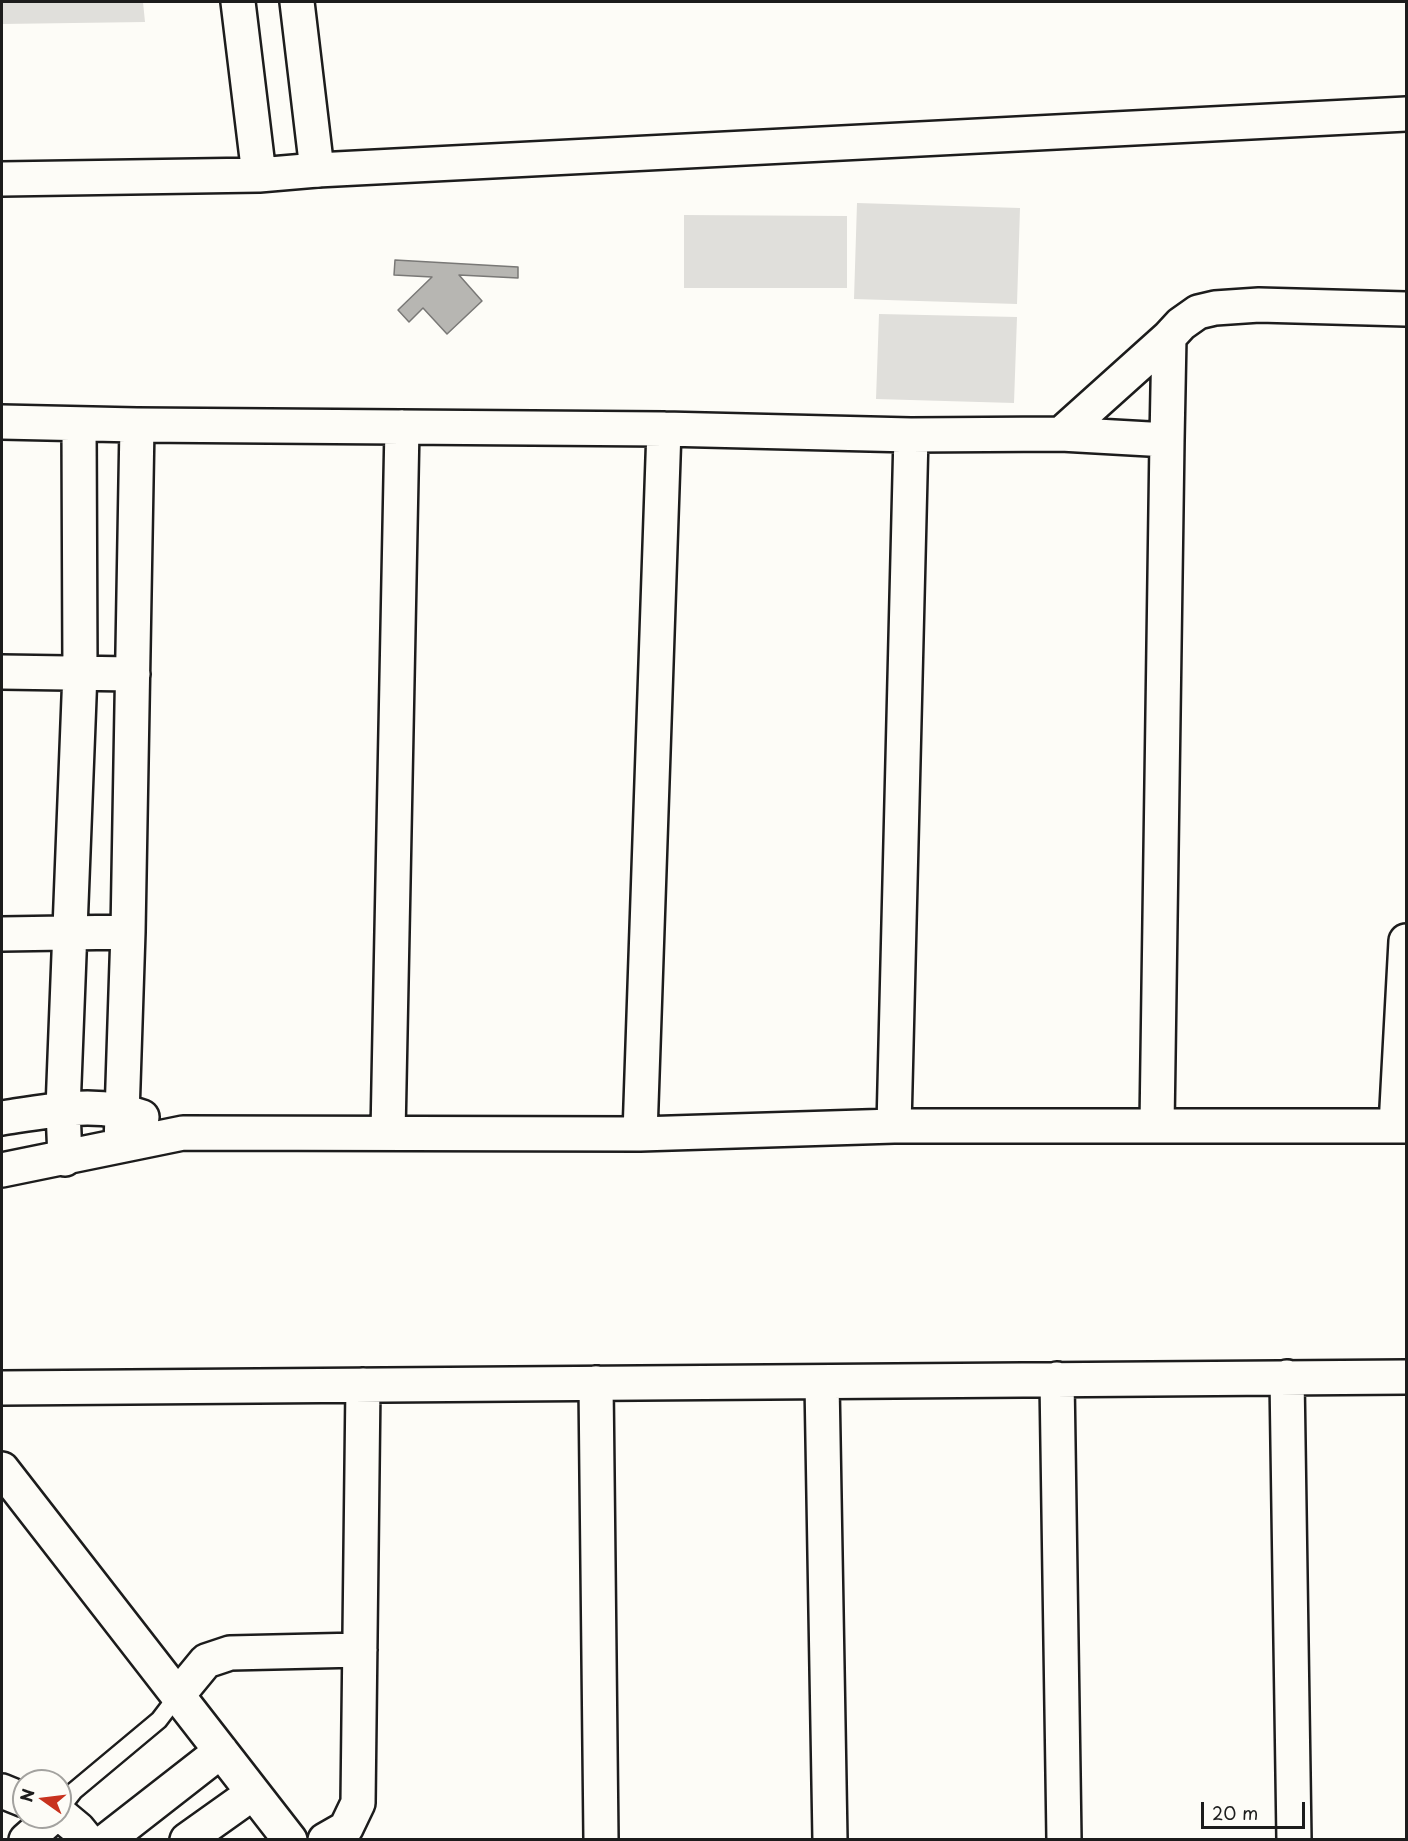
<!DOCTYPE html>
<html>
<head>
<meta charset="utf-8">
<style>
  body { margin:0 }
  #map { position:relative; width:1408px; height:1841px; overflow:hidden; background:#fdfcf7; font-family:"Playpen Sans",sans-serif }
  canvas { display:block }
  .frame { position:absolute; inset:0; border:3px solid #1c1c1c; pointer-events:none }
  .north { position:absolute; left:12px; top:1769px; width:60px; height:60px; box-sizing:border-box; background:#fdfcf7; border:2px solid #a3a29f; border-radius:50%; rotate:284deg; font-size:16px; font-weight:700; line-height:24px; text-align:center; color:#1c1c1c }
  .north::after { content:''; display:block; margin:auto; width:21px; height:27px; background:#c8321e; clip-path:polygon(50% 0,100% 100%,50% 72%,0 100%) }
  .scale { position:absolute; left:1201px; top:1802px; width:104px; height:27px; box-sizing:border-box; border:3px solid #1c1c1c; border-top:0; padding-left:8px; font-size:18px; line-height:21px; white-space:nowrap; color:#1c1c1c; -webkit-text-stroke:4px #fdfcf7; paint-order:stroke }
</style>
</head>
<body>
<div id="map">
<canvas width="1408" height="1841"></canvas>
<div class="frame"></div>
<div class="north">N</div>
<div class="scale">20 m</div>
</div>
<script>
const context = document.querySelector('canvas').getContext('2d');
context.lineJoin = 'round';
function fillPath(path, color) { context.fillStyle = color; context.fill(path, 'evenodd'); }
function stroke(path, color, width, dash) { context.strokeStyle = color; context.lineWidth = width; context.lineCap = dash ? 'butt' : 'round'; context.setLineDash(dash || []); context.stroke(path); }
const green = new Path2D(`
  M2,2H143L145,22L2,24Z
  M857,203L1020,208L1017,304L854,299Z
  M684,215L847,216V288H684Z
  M879,314L1017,317L1014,403L876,399Z`);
const water = new Path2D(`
  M395,260L518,267V278L459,275L482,301L447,334L423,308L409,322L398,310L432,277L394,275Z`);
const service = new Path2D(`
  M60,1809L74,1791L159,1720L178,1695`);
const minor = new Path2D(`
  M317,170L1406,114
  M2,422L137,425L664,429L911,435L1061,434L1167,440L1169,337L1181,324L1198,312L1215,308L1259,305L1406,309
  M1061,434L1169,337
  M2,672L133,674
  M2,934L128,932
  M2,1118C47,1111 98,1100 142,1117
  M1157,1125L1167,440
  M894,1126L911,435
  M1396,1126L1406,941
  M388,1133L402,427
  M640,1134L664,429
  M121,1145L128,932L137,425
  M65,1159L63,1109L80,672L79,424
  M2,1170L183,1133L640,1134L894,1126H1406
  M1287,1377L1294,1840
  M1057,1379L1064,1840
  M822,1382L830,1840
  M596,1383L601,1840
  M2,1388L1406,1377
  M2,1469L290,1840
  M178,1695L206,1661L230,1653L360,1650
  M2,1791L24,1800
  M60,1814L78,1829L87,1840
  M26,1840L52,1817
  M107,1840L221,1751
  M187,1840L253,1793
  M325,1840L346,1828L358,1803L363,1385`);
const tertiary = new Path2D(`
  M238,2L259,175
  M2,179L259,175L317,170L297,2`);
fillPath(green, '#e0dfdb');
fillPath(water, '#b7b6b2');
stroke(water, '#797876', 1.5);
stroke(service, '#1c1c1c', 21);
stroke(minor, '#1c1c1c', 38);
stroke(tertiary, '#1c1c1c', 38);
stroke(service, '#fdfcf7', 16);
stroke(minor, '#fdfcf7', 33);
stroke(tertiary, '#fdfcf7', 33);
</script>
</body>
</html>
